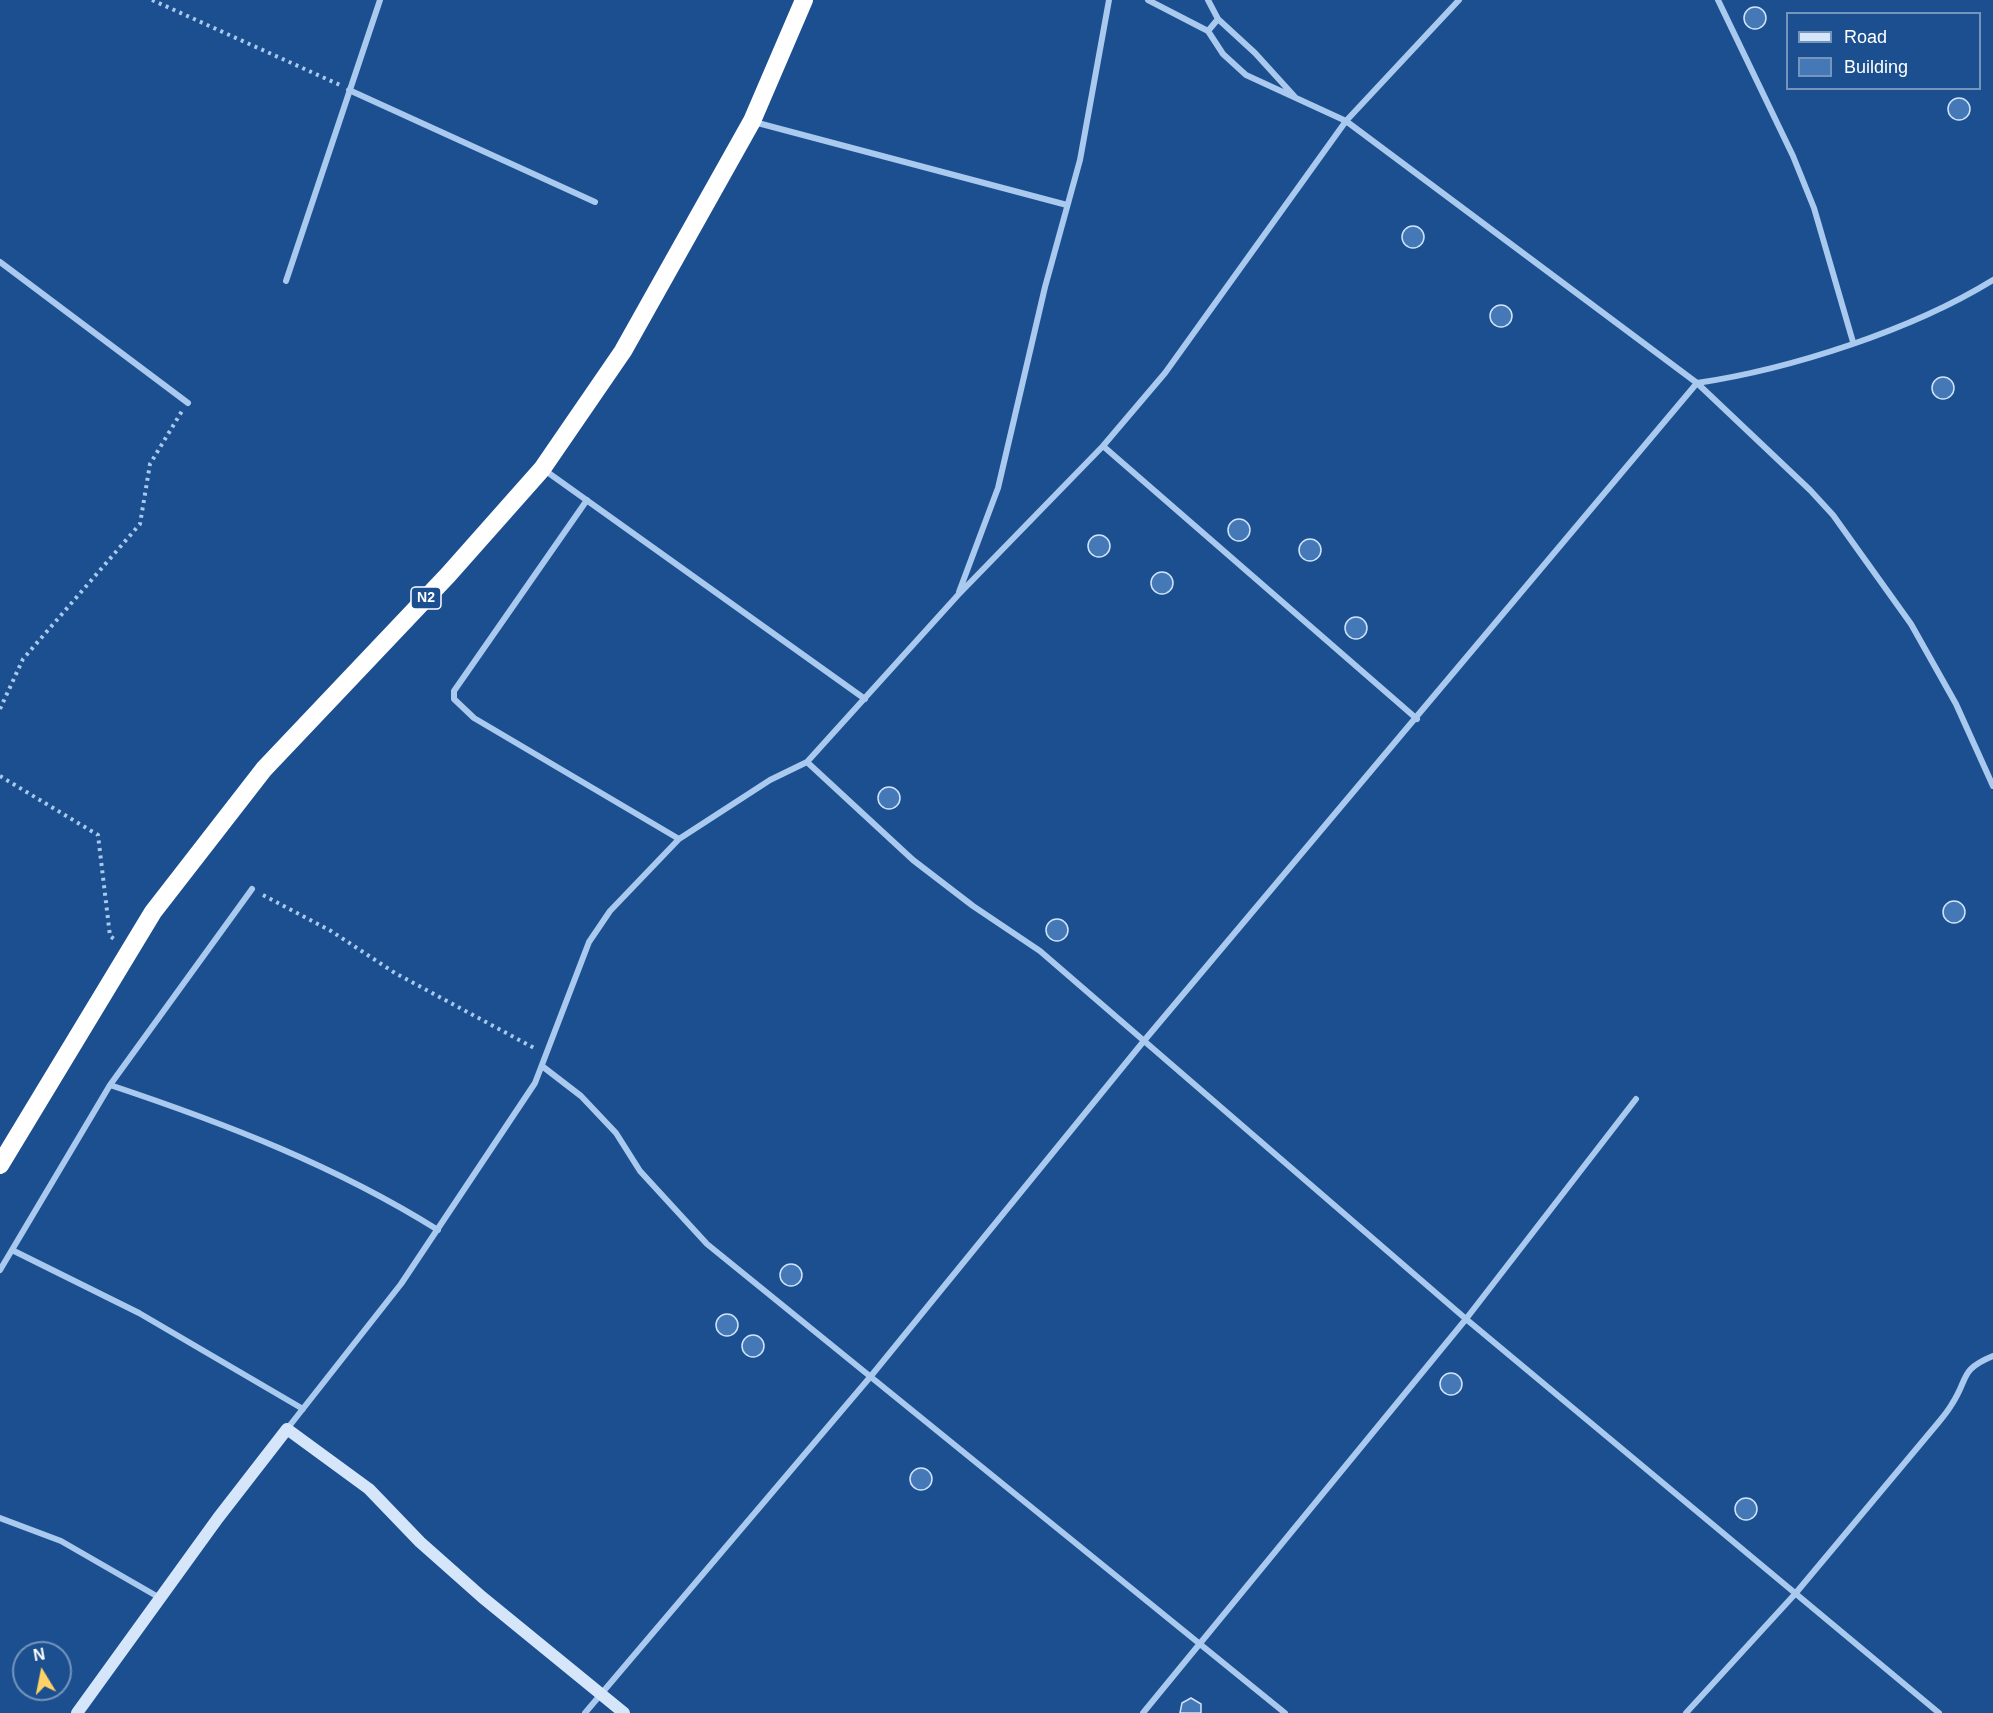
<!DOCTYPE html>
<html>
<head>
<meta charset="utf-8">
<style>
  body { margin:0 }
  #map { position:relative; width:1993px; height:1713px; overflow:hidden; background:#1b4f8f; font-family:Helvetica,sans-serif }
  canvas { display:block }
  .legend { position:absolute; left:1786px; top:12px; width:195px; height:78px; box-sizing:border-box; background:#1b4f8f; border:2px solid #7695bc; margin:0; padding:8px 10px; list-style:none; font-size:18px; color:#fff }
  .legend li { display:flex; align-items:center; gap:12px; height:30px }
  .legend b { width:30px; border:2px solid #7695bc }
  .north { position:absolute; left:12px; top:1641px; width:60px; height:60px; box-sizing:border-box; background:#1b4f8f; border:2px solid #7695bc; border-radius:50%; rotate:350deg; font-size:16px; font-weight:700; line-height:24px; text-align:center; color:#fff }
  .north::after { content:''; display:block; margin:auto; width:21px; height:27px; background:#ffd166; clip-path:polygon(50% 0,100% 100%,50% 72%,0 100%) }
</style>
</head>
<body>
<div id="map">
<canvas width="1993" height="1713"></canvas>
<ul class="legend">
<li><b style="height:8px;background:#d6e6fa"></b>Road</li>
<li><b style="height:16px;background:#4478b7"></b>Building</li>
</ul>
<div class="north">N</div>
</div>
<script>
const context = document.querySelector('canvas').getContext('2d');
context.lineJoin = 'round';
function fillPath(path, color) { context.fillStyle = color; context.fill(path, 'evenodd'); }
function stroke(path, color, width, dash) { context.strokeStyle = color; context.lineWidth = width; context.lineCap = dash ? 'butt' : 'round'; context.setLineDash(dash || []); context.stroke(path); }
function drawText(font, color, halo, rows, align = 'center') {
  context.font = font + ' Helvetica,sans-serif'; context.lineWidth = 4.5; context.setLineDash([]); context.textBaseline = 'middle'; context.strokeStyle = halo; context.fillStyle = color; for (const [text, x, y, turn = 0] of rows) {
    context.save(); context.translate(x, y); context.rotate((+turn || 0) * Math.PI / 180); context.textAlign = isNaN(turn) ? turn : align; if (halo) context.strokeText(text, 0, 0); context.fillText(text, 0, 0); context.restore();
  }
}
const building = new Path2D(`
  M1744 18a11 11 0 1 1 22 0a11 11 0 1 1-22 0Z
  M1948 109a11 11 0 1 1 22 0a11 11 0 1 1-22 0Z
  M1402 237a11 11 0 1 1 22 0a11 11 0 1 1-22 0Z
  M1490 316a11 11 0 1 1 22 0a11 11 0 1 1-22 0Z
  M1932 388a11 11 0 1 1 22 0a11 11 0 1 1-22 0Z
  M1228 530a11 11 0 1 1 22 0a11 11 0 1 1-22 0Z
  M1088 546a11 11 0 1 1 22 0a11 11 0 1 1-22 0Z
  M1299 550a11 11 0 1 1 22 0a11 11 0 1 1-22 0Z
  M1151 583a11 11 0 1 1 22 0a11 11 0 1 1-22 0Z
  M1345 628a11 11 0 1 1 22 0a11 11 0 1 1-22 0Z
  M878 798a11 11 0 1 1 22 0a11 11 0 1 1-22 0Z
  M1943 912a11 11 0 1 1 22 0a11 11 0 1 1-22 0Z
  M1046 930a11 11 0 1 1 22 0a11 11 0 1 1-22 0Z
  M780 1275a11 11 0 1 1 22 0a11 11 0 1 1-22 0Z
  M716 1325a11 11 0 1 1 22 0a11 11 0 1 1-22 0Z
  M742 1346a11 11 0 1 1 22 0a11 11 0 1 1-22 0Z
  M1440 1384a11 11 0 1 1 22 0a11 11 0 1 1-22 0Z
  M910 1479a11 11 0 1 1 22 0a11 11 0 1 1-22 0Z
  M1735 1509a11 11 0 1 1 22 0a11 11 0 1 1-22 0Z
  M1191,1698L1201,1704V1713H1180L1182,1703Z`);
const path = new Path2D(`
  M152,0L340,85
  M0,709L23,659L140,524L150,464L182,411
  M0,776L98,835L110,936L117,941
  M263,895L331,931L395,973L536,1049`);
const street = new Path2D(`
  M1148,0L1208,31L1223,54L1246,75L1346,121L1697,383L1810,490L1833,515L1911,624L1956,704L1993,786
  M1208,0L1218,19L1255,53L1295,97
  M1718,0L1793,156L1814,208L1853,342
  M1208,31L1218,19
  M349,90L595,202
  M754,122L1067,205
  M0,262L188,403
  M286,281L380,0
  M1103,446L1417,719
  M543,469L865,699
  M587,500L454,691V699L474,718L679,839
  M959,592L998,488L1045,287L1080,160L1109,0
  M807,762L913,860L973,906L1040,951L1466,1319L1939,1713
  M542,1066L581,1096L616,1133L640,1171L707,1244L1285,1713
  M110,1085C224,1123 336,1166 438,1230
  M12,1250L139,1313L303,1409
  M0,1270L110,1085L252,889
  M287,1429L401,1284L535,1083L589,942L610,911L679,839L770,780L807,762L958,595L1103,446L1165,373L1346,121L1459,0
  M0,1518L61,1541L160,1598
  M585,1713L871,1376L1143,1042L1697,383C1791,369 1912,330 1993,280
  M1143,1713L1466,1319L1636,1099
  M1686,1713L1795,1594L1938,1423C1943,1417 1948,1411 1952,1404C1969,1378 1959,1370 1993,1356`);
const secondary = new Path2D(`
  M77,1713L218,1518L287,1429L369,1489L420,1542L482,1597L624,1713`);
const highway = new Path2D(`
  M0,1165L153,912L264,769L448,575L542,469L623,351L752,121L804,0`);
const shields = [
  [426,598,30]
];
const shieldNames = [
  ["N2",426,598]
];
fillPath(building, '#4478b7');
stroke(building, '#cfe3fa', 1.5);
stroke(path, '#a9c9ee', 4, [3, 4.5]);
stroke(street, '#a9c9ee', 6);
stroke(secondary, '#d6e6fa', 12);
stroke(highway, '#fff', 18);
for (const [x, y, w] of shields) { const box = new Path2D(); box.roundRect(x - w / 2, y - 11, w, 22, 4.5); context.fillStyle = '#1b4f8f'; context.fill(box); stroke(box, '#fff', 1.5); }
drawText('bold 14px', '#fff', null, shieldNames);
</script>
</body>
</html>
